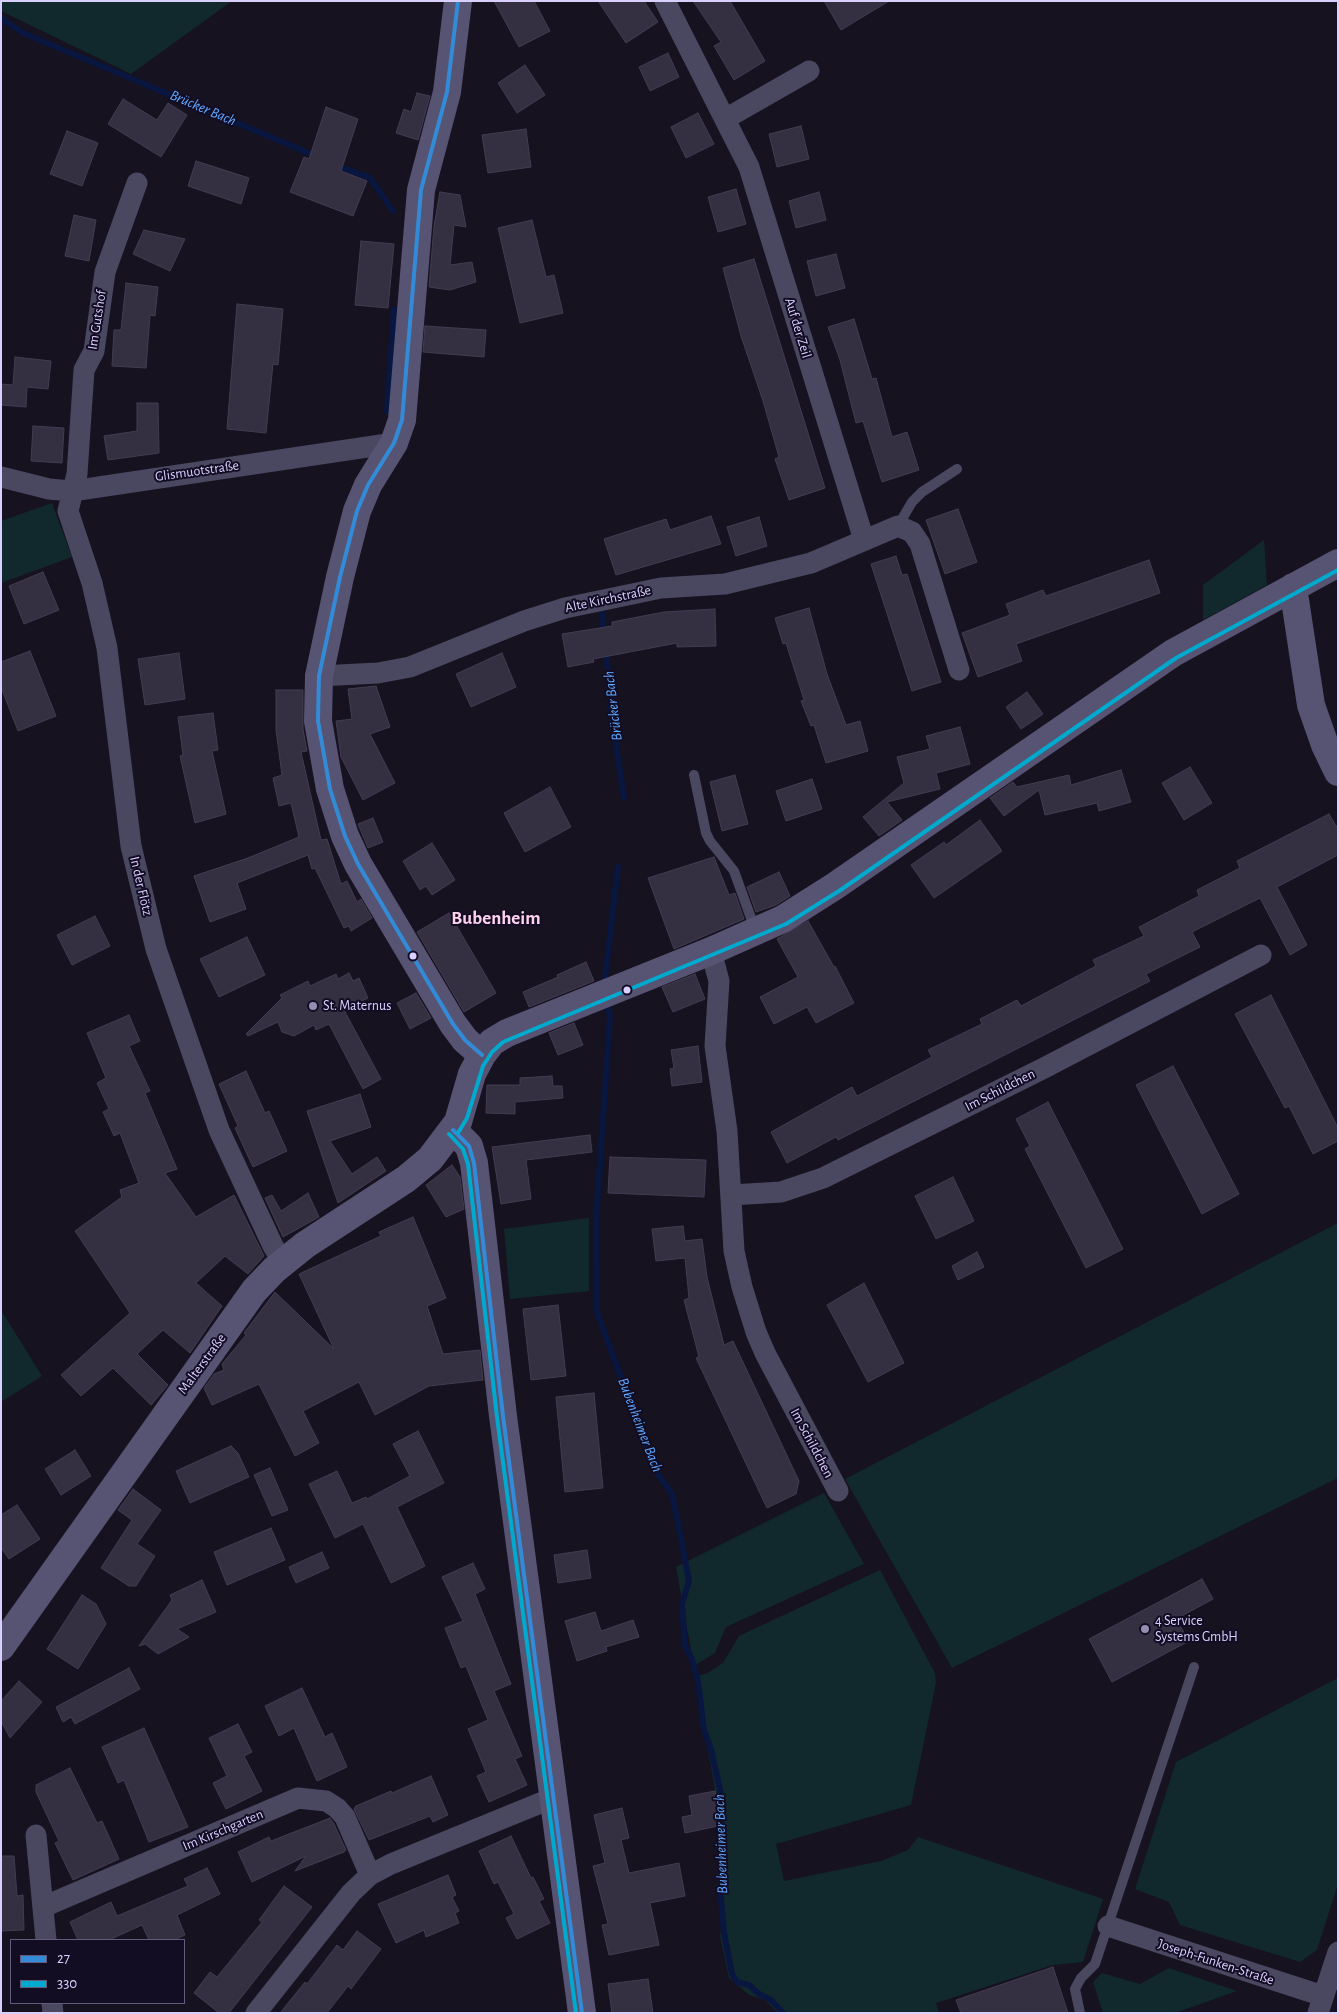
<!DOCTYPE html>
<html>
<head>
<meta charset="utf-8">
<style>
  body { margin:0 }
  #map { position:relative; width:1339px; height:2014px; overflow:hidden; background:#16121f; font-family:"Alegreya Sans",sans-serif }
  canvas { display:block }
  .frame { position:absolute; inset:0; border:2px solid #dad0ff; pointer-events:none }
  .legend { position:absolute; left:10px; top:1939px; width:175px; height:65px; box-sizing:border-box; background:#130d24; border:1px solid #635b7c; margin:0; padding:6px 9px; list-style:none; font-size:15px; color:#dad0ff }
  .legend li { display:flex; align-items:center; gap:10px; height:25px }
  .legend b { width:25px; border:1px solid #635b7c }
</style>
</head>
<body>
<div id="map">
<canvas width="1339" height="2014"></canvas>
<div class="frame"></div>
<ul class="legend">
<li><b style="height:6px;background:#338bd7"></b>27</li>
<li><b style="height:6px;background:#00a9ce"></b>330</li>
</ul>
</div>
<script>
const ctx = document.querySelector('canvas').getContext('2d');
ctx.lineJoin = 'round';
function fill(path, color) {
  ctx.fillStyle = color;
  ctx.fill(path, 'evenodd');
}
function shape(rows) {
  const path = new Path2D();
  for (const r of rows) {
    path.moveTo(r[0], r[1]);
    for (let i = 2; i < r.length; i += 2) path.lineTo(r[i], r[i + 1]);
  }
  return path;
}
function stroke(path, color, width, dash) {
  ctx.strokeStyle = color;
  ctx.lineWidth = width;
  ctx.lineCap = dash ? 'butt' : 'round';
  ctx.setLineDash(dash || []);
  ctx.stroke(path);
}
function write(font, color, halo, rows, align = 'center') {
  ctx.font = font + ' "Alegreya Sans",sans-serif';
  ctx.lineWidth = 4;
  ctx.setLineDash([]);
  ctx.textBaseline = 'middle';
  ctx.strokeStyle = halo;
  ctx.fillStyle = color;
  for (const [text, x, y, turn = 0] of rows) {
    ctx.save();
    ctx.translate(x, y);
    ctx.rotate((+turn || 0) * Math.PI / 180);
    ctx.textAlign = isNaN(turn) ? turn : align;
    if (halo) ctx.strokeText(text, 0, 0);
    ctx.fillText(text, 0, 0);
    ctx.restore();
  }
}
fill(shape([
  [1,1,232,1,131,74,1,11],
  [52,503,72,557,1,583,1,521],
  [1264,540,1267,585,1203,620,1203,585],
  [589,1218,589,1291,510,1299,504,1229],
  [1338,1223,1338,1478,952,1668,845,1479],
  [1,1310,42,1376,1,1402],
  [824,1493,864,1564,726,1627,715,1653,694,1666,676,1567],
  [880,1570,935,1673,936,1683,911,1805,776,1844,784,1881,881,1861,908,1850,918,1837,1103,1899,1083,1962,1053,1965,936,2003,939,2013,778,2013,765,2000,749,1995,729,1978,720,1936,722,1921,717,1889,719,1812,695,1676,706,1674,723,1663,739,1636],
  [1338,1678,1338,1884,1317,1950,1300,1962,1180,1925,1169,1902,1135,1889,1176,1762],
  [1169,1968,1237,1991,1175,2013,1103,2013,1093,1982,1102,1973,1140,1984]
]), '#11292c');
stroke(shape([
  [1,18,23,33,318,157],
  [336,165,370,178,393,211],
  [387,411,394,309],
  [602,613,604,634],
  [606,649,612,719,624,798],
  [604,987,618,867],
  [606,999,610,1016,596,1220,597,1312,655,1470,672,1494,680,1533,689,1581,682,1604,685,1646,692,1659,698,1681,704,1730,711,1749,722,1799,720,1887,724,1933,732,1974,737,1982,749,1985,759,1994,771,2000,783,2013]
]), '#091740', 6);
const building = shape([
  [494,1,534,1,550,31,519,47,494,1],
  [598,1,644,1,658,22,626,43,598,1],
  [693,1,730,1,765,61,734,80,714,46,721,42,693,1],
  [824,1,889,1,841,30,824,1],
  [668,53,679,77,650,91,639,67,668,53],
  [525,65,545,95,517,113,498,83,525,65],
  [417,93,430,96,418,140,396,133,404,109,411,112,417,93],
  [123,99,157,120,168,103,187,115,161,157,108,124,123,99],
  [326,107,358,119,341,171,367,181,353,216,290,192,304,157,309,159,326,107],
  [698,113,714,144,686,158,671,127,698,113],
  [801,126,809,159,777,167,769,134,801,126],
  [526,129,531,167,488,173,482,135,526,129],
  [67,131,98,143,82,186,50,174,67,131],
  [196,161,249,178,241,204,188,186,196,161],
  [736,189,746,224,718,232,708,197,736,189],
  [440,192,460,195,466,227,454,225,450,265,472,262,476,282,450,290,429,287,434,226,440,192],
  [819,192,826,220,796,228,789,201,819,192],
  [74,215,96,220,89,261,65,256,74,215],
  [532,220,546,277,554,275,563,313,520,323,498,228,532,220],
  [144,230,185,239,170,271,133,254,144,230],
  [361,241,394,244,388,308,355,305,361,241],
  [836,254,845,288,816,296,807,261,836,254],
  [754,259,825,488,789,500,775,459,779,457,763,401,741,336,723,268,754,259],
  [126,283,158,287,155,316,150,315,146,368,112,366,114,330,121,330,126,283],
  [237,304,283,309,278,365,273,364,266,433,227,429,237,304],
  [854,319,872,379,876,378,892,437,907,432,919,470,882,482,863,421,856,423,840,360,828,327,854,319],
  [425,326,486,330,484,357,423,352,425,326],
  [15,357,51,361,48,389,27,387,26,407,1,405,1,384,13,385,15,357],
  [137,403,158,403,159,453,108,460,104,436,137,431,137,403],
  [33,426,64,428,62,463,31,461,33,426],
  [958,509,977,562,945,574,926,520,958,509],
  [711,516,721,544,616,575,604,539,666,519,670,530,711,516],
  [759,517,767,546,736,556,727,527,759,517],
  [896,556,902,575,907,574,941,682,912,691,871,564,896,556],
  [1149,560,1160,593,1016,644,1022,661,978,677,962,633,1010,615,1006,604,1043,590,1046,596,1149,560],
  [43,572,59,610,24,624,9,586,43,572],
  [809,608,827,674,846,725,860,721,868,751,826,763,814,725,811,726,801,701,804,700,786,643,783,644,775,618,809,608],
  [715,609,716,646,677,647,677,643,593,659,594,662,568,667,562,634,612,626,612,622,664,612,715,609],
  [30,651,56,716,18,731,1,687,1,662,30,651],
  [179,653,185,699,145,705,138,659,179,653],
  [502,653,516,687,471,707,456,674,502,653],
  [376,686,390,727,370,734,395,783,363,800,341,757,336,721,352,719,348,689,376,686],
  [276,690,303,690,303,729,307,751,301,752,321,840,327,839,341,884,347,881,357,902,361,899,372,918,351,931,349,926,344,928,315,868,312,869,308,855,237,883,246,909,210,922,194,876,248,858,299,837,291,803,279,806,273,778,282,775,276,730,276,690],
  [1027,692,1043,714,1021,729,1006,707,1027,692],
  [213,713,218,750,212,751,226,814,195,823,180,756,183,755,178,717,213,713],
  [960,727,970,764,936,773,940,789,887,802,902,820,879,836,863,817,904,783,897,757,930,749,926,736,960,727],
  [1190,767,1212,803,1184,820,1162,783,1190,767],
  [1121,770,1131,802,1099,811,1097,803,1045,815,1039,790,1004,816,990,798,1013,782,1017,787,1069,775,1071,785,1121,770],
  [735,775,748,824,722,831,710,782,735,775],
  [812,779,822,809,786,821,776,791,812,779],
  [550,787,571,827,525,852,504,813,550,787],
  [1329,814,1338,829,1338,855,1277,887,1307,945,1290,955,1260,898,1192,932,1200,947,1146,974,1150,981,838,1140,836,1137,787,1163,771,1132,852,1087,857,1096,932,1057,928,1050,982,1024,980,1019,1017,1000,1021,1006,1096,966,1093,960,1144,936,1139,927,1199,896,1197,890,1240,868,1237,861,1329,814],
  [373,818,383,842,368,848,358,824,373,818],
  [980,820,1002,851,934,898,911,865,944,842,946,845,980,820],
  [432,843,455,880,432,895,426,886,420,890,403,861,432,843],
  [714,857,729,895,735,893,744,919,674,949,648,878,714,857],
  [779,872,790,896,776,905,756,912,747,887,779,872],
  [449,913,496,993,464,1012,417,932,449,913],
  [95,916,110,946,72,965,57,935,95,916],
  [808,921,834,967,835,966,854,1003,816,1023,807,1007,774,1024,760,997,798,977,777,939,808,921],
  [247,937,265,975,219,997,200,959,247,937],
  [586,962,594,981,529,1007,523,992,558,977,557,975,586,962],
  [349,973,353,981,359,978,368,998,344,1010,381,1079,363,1089,329,1024,316,1030,314,1025,294,1036,282,1032,278,1022,248,1036,246,1034,282,998,280,995,308,981,310,986,336,974,338,979,349,973],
  [695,974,705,999,673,1012,662,987,695,974],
  [416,993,431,1018,410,1029,397,1003,416,993],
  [1271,995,1338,1128,1338,1141,1313,1154,1289,1106,1285,1108,1235,1014,1271,995],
  [129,1015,140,1041,129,1046,150,1091,145,1093,177,1169,165,1173,196,1217,234,1195,264,1256,248,1274,225,1256,196,1283,222,1306,190,1353,163,1330,137,1354,168,1385,151,1405,113,1368,81,1396,61,1375,130,1313,75,1231,122,1197,120,1190,139,1183,120,1133,114,1136,103,1112,109,1109,97,1083,106,1078,87,1033,129,1015],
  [574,1023,583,1045,558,1055,549,1033,574,1023],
  [698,1046,702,1082,672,1086,670,1069,674,1068,671,1050,698,1046],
  [1173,1066,1239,1194,1202,1214,1136,1085,1173,1066],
  [246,1071,265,1113,269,1111,287,1151,253,1167,235,1128,238,1126,219,1084,246,1071],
  [552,1076,553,1086,562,1086,563,1098,515,1102,515,1114,486,1113,487,1085,520,1085,520,1078,552,1076],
  [360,1094,371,1127,330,1141,352,1174,377,1157,386,1171,338,1203,307,1111,360,1094],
  [1048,1102,1123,1249,1086,1268,1025,1149,1030,1146,1016,1119,1048,1102],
  [590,1135,592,1152,526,1160,531,1199,501,1204,492,1147,590,1135],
  [610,1157,706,1160,704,1197,608,1193,610,1157],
  [452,1165,460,1177,464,1209,446,1217,426,1185,452,1165],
  [953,1177,974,1221,936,1239,915,1196,953,1177],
  [308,1193,319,1217,283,1237,265,1198,272,1195,281,1211,308,1193],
  [413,1217,446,1298,427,1306,443,1354,480,1350,483,1380,429,1386,375,1415,359,1382,303,1411,319,1443,295,1456,259,1384,212,1405,204,1388,214,1374,224,1370,222,1364,246,1335,244,1333,275,1292,334,1349,299,1274,381,1236,379,1232,413,1217],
  [683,1226,685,1241,702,1239,707,1277,724,1345,733,1341,799,1481,796,1494,767,1508,696,1358,699,1357,684,1300,689,1298,685,1258,656,1261,652,1229,683,1226],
  [977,1252,984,1267,958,1280,952,1266,977,1252],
  [864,1283,904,1363,868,1382,827,1305,864,1283],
  [558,1305,566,1376,531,1380,523,1309,558,1305],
  [594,1393,603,1488,565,1492,556,1397,594,1393],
  [418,1431,444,1483,397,1507,425,1566,391,1583,363,1524,335,1538,309,1484,337,1471,352,1503,366,1497,367,1499,410,1476,393,1444,418,1431],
  [231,1446,238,1453,249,1477,190,1503,176,1471,231,1446],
  [75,1450,91,1476,61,1495,45,1469,75,1450],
  [270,1468,288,1510,272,1516,254,1475,270,1468],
  [133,1489,161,1510,137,1544,155,1556,136,1586,129,1586,101,1568,132,1520,118,1510,133,1489],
  [17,1505,40,1539,9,1559,1,1548,1,1515,17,1505],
  [271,1528,285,1560,227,1585,214,1552,271,1528],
  [587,1550,591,1578,558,1583,554,1555,587,1550],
  [322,1552,329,1568,296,1583,289,1567,322,1552],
  [473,1563,485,1589,475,1594,511,1684,494,1691,522,1756,515,1759,527,1785,489,1802,477,1776,486,1772,468,1729,488,1720,466,1666,461,1668,445,1628,463,1621,442,1577,473,1563],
  [1202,1579,1213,1599,1176,1619,1189,1641,1112,1682,1089,1639,1202,1579],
  [202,1580,216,1612,177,1629,189,1637,158,1654,145,1644,139,1646,172,1600,170,1595,202,1580],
  [82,1595,96,1604,106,1624,78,1669,47,1649,82,1595],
  [595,1612,601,1631,633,1620,639,1637,606,1647,607,1651,577,1661,565,1621,595,1612],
  [129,1668,140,1689,75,1724,71,1717,63,1722,56,1707,129,1668],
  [19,1681,42,1702,10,1738,1,1721,1,1701,19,1681],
  [302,1688,325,1737,332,1733,347,1767,317,1781,294,1728,279,1736,265,1706,302,1688],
  [238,1724,252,1752,244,1756,262,1791,226,1809,213,1783,227,1776,209,1738,238,1724],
  [144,1728,188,1827,149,1842,124,1780,118,1783,102,1747,144,1728],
  [70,1768,97,1823,102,1821,119,1859,73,1880,55,1843,59,1841,36,1792,36,1785,70,1768],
  [431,1776,448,1815,433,1822,430,1816,369,1840,354,1809,356,1806,391,1791,392,1793,431,1776],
  [715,1791,719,1812,718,1826,685,1833,682,1817,692,1815,689,1796,715,1791],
  [622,1808,629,1838,621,1840,629,1873,679,1863,685,1896,650,1903,659,1945,609,1955,602,1925,608,1924,593,1866,605,1863,594,1815,622,1808],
  [330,1818,334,1824,346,1850,344,1852,295,1871,306,1856,252,1882,238,1852,269,1837,271,1841,330,1818],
  [511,1836,531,1878,533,1877,544,1899,539,1901,550,1923,517,1939,506,1918,514,1914,498,1882,494,1884,479,1851,511,1836],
  [1,1856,14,1856,17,1896,23,1895,24,1930,1,1931,1,1856],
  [207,1868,220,1894,177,1915,185,1935,174,1940,149,1940,142,1925,109,1940,78,1940,70,1922,111,1902,117,1916,188,1886,184,1879,207,1868],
  [448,1875,456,1895,452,1897,459,1911,455,1913,459,1923,426,1937,424,1930,396,1943,378,1904,448,1875],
  [284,1886,312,1907,229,2013,219,2013,194,1993,210,1972,217,1977,262,1922,259,1920,284,1886],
  [357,1931,381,1949,351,1989,348,1986,327,2013,280,2013,305,1982,307,1984,337,1945,343,1950,357,1931],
  [1053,1967,1068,2013,961,2013,956,2000,1053,1967],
  [648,1979,653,2013,612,2013,608,1984,648,1979]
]);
fill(building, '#343041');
stroke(building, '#433c53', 1);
stroke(shape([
  [898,526,912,502,922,492,957,469],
  [694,775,706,833,710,841,734,871,755,929],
  [1080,2013,1075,1989,1081,1978,1095,1964,1194,1667]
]), '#4a4760', 10);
stroke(shape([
  [665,1,749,167,864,540],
  [725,119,809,71],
  [137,183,105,272,94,351,84,370,77,474,68,511,92,583,107,648,131,846,156,949,219,1130,273,1246,283,1262],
  [1,477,49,489,72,491,394,443],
  [319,676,378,673,410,667,524,621,565,608,661,588,725,584,811,563,898,526,912,532,920,544,959,670],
  [711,951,719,981,715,1046,727,1131,734,1251,742,1287,756,1332,765,1353,838,1491],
  [731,1195,781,1192,823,1178,1044,1068,1261,955],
  [36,1835,46,1940],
  [43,1907,298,1798,326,1801,337,1808,345,1817,370,1875],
  [1108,1926,1323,1996],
  [52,2003,53,2013],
  [256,2013,351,1893,370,1875,391,1864,555,1797],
  [1318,2013,1338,1952]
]), '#4a4760', 21);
stroke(shape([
  [458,1,447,92,421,190,402,420,394,443,368,485,357,511,340,577,319,676,318,721,330,789,345,836,358,864,453,1024,465,1040,482,1055],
  [1293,587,1311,705,1325,745,1338,772],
  [453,1130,469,1146,474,1163,503,1416,582,2013],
  [1,1647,254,1291,274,1270,305,1245,406,1179,430,1159,458,1122,472,1074,482,1055,492,1042,507,1033,711,951,783,919,835,886,1173,653,1338,563]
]), '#575373', 28);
stroke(shape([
  [458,1,447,92,421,190,402,420,394,443,368,485,357,511,340,577,319,676,318,721,330,789,345,836,358,864,453,1024,465,1040,482,1055],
  [453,1130,469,1146,474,1163,503,1416,582,2013]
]), '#338bd7', 4);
stroke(shape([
  [458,1133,467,1118,483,1066,492,1052,503,1042,786,924,839,891,1176,658,1338,570],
  [449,1134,463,1149,468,1164,497,1417,576,2013]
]), '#00a9ce', 4);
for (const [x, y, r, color] of [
  [413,956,4.5,"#dad0ff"],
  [627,990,4.5,"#dad0ff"],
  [313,1006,5,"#958eb1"],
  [1145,1629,5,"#958eb1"]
]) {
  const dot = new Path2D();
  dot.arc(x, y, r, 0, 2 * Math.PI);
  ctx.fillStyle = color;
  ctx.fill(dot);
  stroke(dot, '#130d24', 2);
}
write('14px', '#dad0ff', '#130d24', [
  ["Im Gutshof",97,320,-81],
  ["Auf der Zeil",798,328,73],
  ["Glismuotstraße",197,471,-8],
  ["Alte Kirchstraße",608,599,-12],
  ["In der Flötz",141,886,77],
  ["Im Schildchen",1000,1090,-27],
  ["Malterstraße",202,1364,-54],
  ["Im Schildchen",812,1443,62],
  ["Im Kirschgarten",223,1830,-23],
  ["Joseph-Funken-Straße",1216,1962,18]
]);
write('14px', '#dad0ff', '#130d24', [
  ["St. Maternus",323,1006],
  ["4 Service",1155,1621],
  ["Systems GmbH",1155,1637]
], 'left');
write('italic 15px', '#5ea7ff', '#130d24', [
  ["Brücker Bach",203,108,23],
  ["Brücker Bach",613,706,-97],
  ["Bubenheimer Bach",640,1425,69],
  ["Bubenheimer Bach",721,1844,-92]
]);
write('bold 19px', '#ffd2eb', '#130d24', [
  ["Bubenheim",496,918]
]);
</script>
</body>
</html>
